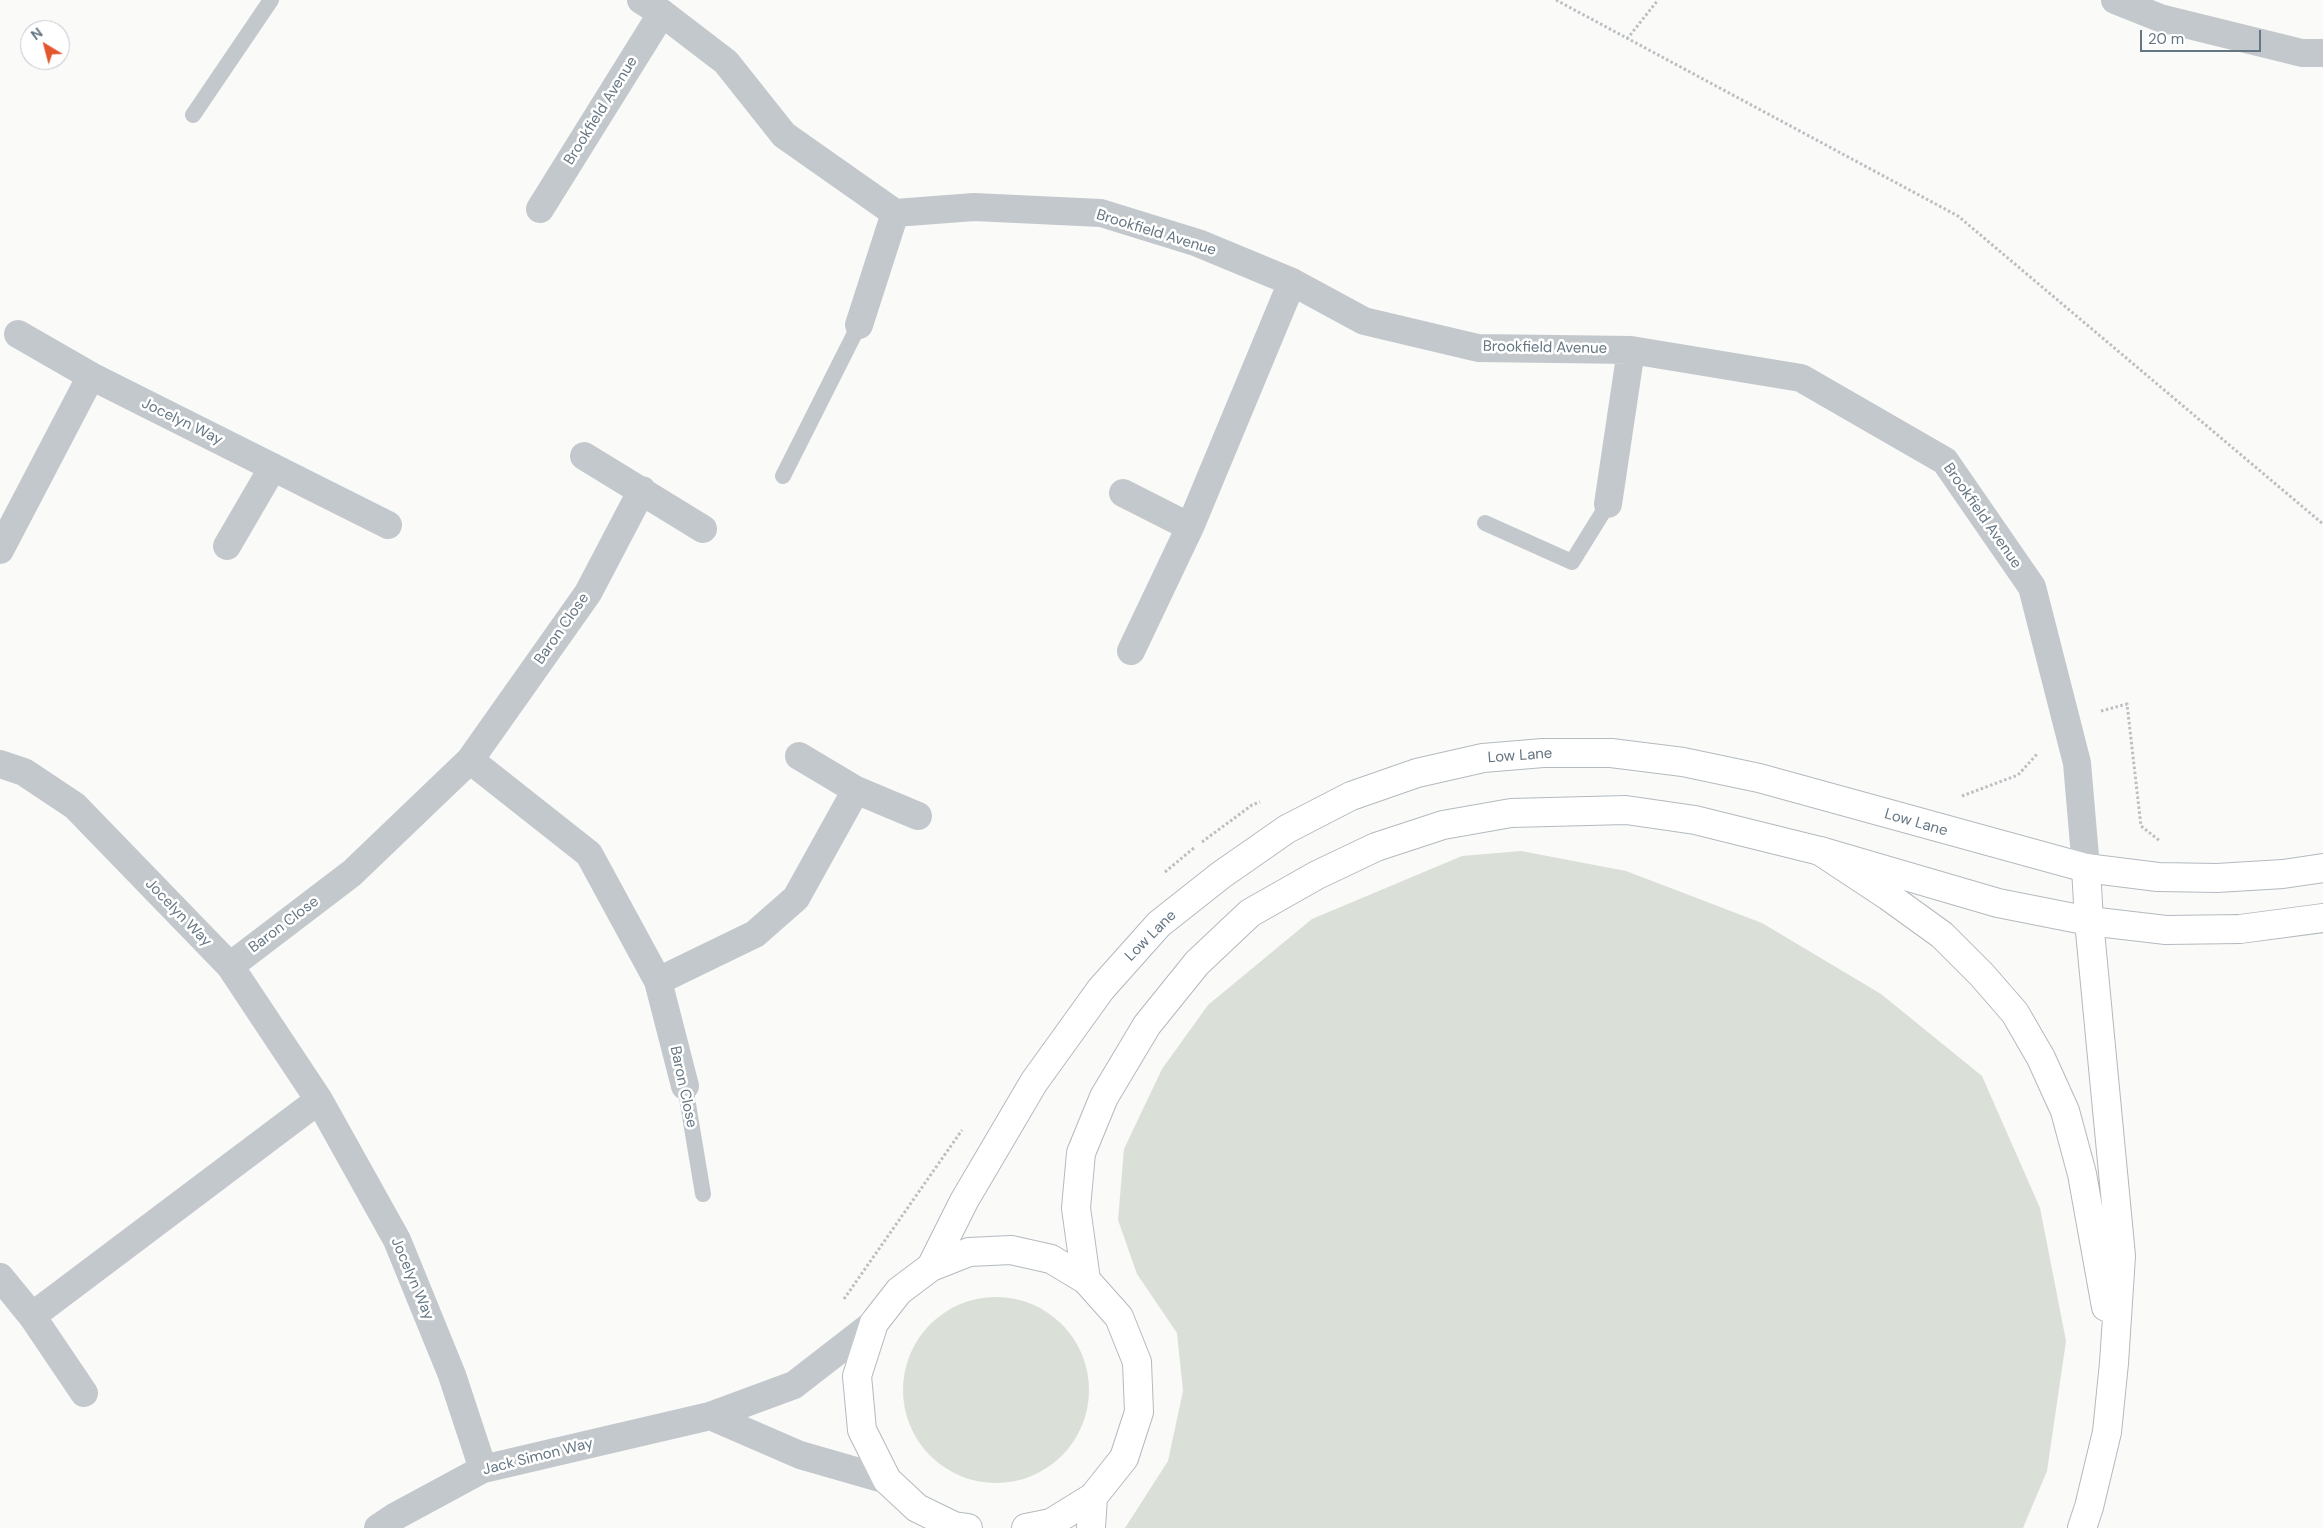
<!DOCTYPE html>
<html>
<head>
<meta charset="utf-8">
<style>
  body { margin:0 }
  #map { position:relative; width:2323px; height:1528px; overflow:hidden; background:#fafaf8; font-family:"DM Sans",sans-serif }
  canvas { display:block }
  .north { position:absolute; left:20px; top:20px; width:50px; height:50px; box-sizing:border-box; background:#fff; border:1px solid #c1c8cd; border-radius:50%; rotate:323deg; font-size:14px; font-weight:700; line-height:20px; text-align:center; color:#657683 }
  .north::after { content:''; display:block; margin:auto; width:18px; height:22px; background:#e4572e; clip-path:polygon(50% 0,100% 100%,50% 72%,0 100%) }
  .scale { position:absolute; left:2140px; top:30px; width:121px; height:22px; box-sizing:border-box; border:2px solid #657683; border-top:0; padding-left:6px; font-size:15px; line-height:18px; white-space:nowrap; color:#657683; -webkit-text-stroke:4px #fff; paint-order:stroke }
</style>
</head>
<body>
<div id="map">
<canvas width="2323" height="1528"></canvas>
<div class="north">N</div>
<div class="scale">20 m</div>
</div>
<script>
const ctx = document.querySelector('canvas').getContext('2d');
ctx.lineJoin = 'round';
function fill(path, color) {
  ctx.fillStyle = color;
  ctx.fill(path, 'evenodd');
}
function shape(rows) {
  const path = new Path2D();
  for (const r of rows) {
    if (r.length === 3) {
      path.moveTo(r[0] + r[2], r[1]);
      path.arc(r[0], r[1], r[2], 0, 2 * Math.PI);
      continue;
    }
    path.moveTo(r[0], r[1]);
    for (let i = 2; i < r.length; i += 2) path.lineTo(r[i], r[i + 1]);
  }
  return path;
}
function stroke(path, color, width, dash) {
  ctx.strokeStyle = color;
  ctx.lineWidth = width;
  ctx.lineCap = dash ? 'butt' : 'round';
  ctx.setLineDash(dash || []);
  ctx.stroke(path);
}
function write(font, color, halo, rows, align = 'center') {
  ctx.font = font + ' "DM Sans",sans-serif';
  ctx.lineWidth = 5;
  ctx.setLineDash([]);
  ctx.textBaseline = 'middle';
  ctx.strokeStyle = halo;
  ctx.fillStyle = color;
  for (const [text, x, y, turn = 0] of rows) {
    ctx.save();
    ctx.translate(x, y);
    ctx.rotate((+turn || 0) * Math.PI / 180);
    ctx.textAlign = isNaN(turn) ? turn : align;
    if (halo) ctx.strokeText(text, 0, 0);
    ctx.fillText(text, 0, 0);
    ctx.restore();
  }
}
fill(shape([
  [1521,851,1626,871,1762,923,1881,994,1982,1076,2040,1208,2066,1341,2047,1471,2023,1528,1125,1528,1168,1461,1183,1391,1177,1333,1137,1274,1118,1220,1124,1149,1162,1069,1208,1005,1312,919,1462,856],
  [996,1390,93]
]), '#dadfd7');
const secondary = shape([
  [931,1267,964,1201,1034,1082,1101,989,1159,924,1221,875,1287,829,1351,796,1417,773,1483,758,1543,753,1611,753,1683,762,1759,778,2086,868,2158,877,2217,878,2283,874,2323,868],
  [1086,1280,1076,1208,1081,1153,1104,1097,1147,1025,1197,963,1250,913,1317,875,1376,847,1443,825,1511,813,1626,810,1695,820,1820,851,1998,903,2089,921,2166,930,2240,929,2323,918],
  [968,1528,954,1526,917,1508,887,1480,862,1430,857,1376,874,1323,899,1291,931,1267,969,1252,1011,1250,1051,1259,1086,1280,1119,1317,1137,1362,1139,1412,1124,1458,1093,1497,1051,1523,1026,1528],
  [1091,1528,1093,1497]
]);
const trunk = shape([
  [1820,851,1888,896,1942,935,1982,975,2015,1013,2041,1058,2065,1111,2082,1174,2106,1307],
  [2082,1528,2089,1507,2107,1432,2114,1363,2121,1256,2089,921,2086,868]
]);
stroke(secondary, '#b3babf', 30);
stroke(trunk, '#b4b9bd', 30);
stroke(shape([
  [1556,0,1958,216,2323,524],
  [1627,39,1658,0],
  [2101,711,2127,704,2141,826,2160,841],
  [1962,796,2018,775,2038,753],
  [1202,842,1252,805,1260,802],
  [1165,872,1195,847],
  [844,1299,962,1130]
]), '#bbbfc2', 3, [2.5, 2.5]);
stroke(shape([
  [193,115,271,0],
  [783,476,859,325],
  [1485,523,1572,562,1608,504],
  [685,1086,703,1194]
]), '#c3c8cc', 16);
stroke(shape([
  [641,0,662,13,726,62,784,135,895,213,974,207,1101,213,1198,243,1292,282,1364,321,1478,348,1631,350,1801,378,1945,461,2032,587,2077,763,2086,868],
  [2115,0,2160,18,2302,53,2323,53],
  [540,209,662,13],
  [859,325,895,213],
  [18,334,91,376,388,525],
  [584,456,703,529],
  [1123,493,1190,527],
  [1608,504,1631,350],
  [227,546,273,467],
  [0,550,91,376],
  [1131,651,1190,527,1292,282],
  [799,756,856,790,918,816],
  [470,760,589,854,658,981,685,1086],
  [0,764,24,772,75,806,230,966,319,1100,397,1240,452,1375,483,1469],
  [230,966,352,873,470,760,588,593,642,490],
  [658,981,755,934,796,898,856,790],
  [0,1277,32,1316,84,1393],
  [32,1316,319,1100],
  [710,1416,800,1455,887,1480],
  [378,1528,396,1516,483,1469,710,1416,794,1385,874,1323]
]), '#c3c8cc', 28);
stroke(secondary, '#fff', 28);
stroke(trunk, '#fff', 28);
write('15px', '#657683', '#fff', [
  ["Brookfield Avenue",601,111,-58],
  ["Brookfield Avenue",1156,233,17],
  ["Brookfield Avenue",1545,348,1],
  ["Jocelyn Way",182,422,26],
  ["Brookfield Avenue",1982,516,55],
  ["Baron Close",562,629,-55],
  ["Low Lane",1520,756,-4],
  ["Low Lane",1916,823,16],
  ["Jocelyn Way",178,913,46],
  ["Baron Close",284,925,-37],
  ["Low Lane",1151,936,-45],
  ["Baron Close",683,1087,78],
  ["Jocelyn Way",412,1279,67],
  ["Jack Simon Way",538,1457,-14]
]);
</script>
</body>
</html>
